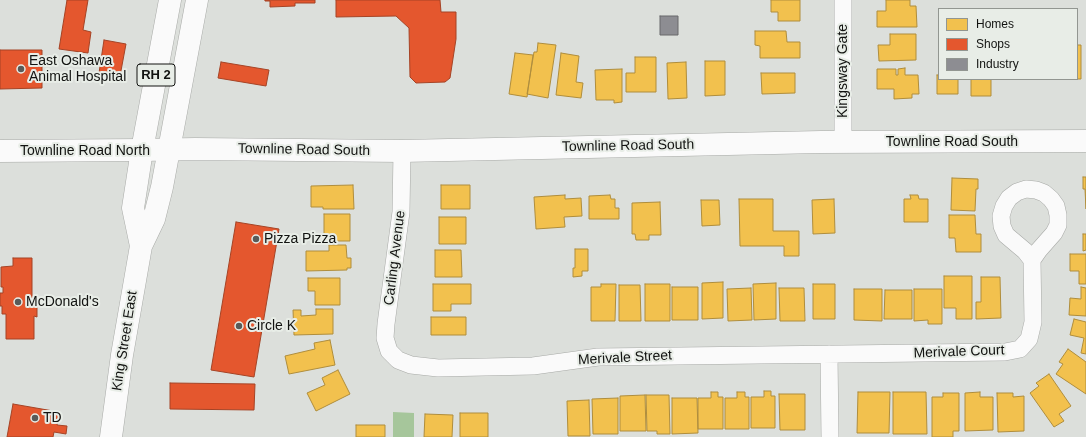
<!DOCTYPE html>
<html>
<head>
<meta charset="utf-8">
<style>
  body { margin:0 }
  #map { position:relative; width:1086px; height:437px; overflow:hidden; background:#dcdfdb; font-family:Arial,sans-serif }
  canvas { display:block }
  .legend { position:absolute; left:938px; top:8px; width:140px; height:72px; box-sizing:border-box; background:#e8ede7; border:1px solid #929691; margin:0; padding:5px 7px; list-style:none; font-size:12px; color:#121311 }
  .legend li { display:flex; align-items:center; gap:8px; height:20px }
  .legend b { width:20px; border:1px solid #929691 }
</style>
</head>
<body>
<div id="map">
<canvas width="1086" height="437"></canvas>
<ul class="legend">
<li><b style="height:11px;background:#f2c14e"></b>Homes</li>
<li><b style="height:11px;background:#e4572e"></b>Shops</li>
<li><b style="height:11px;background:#8d8d92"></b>Industry</li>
</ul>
</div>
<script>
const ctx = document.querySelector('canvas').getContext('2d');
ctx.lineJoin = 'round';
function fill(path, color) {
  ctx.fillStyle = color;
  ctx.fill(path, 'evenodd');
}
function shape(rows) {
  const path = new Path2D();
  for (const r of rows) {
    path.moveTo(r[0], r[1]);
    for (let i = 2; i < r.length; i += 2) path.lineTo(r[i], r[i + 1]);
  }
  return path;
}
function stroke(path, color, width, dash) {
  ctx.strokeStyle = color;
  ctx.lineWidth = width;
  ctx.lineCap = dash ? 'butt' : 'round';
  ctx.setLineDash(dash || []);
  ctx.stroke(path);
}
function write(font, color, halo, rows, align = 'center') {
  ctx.font = font + ' Arial,sans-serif';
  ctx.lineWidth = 4;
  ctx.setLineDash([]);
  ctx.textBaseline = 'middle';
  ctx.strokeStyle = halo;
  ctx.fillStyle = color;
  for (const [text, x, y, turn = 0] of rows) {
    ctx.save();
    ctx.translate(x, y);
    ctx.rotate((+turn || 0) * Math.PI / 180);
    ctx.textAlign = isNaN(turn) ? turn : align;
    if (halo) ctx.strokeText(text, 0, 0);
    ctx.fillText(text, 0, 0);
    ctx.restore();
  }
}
fill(shape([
  [393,412,414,413,414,437,393,437]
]), '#a6c69b');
const homes = shape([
  [771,0,800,0,800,21,778,21,778,12,771,12,771,0],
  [886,0,910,0,910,6,916,6,917,27,877,27,877,11,886,11,886,0],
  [755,31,786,31,787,42,800,42,800,58,760,58,760,46,755,45,755,31],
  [890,34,916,34,916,60,879,61,878,45,890,45,890,34],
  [538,43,556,45,548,98,527,94,534,52,537,52,538,43],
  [1077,45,1081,45,1081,79,1077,79,1077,45],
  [515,53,533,55,527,97,509,94,515,53],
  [561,53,579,56,576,82,583,83,581,98,556,95,561,53],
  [635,57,656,57,656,92,626,92,626,73,635,73,635,57],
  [705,61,725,61,725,95,705,96,705,61],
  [686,62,687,98,668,99,667,63,686,62],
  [905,68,905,75,918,75,919,94,912,94,912,98,894,99,894,89,877,89,877,69,896,69,896,75,898,75,898,69,905,68],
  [622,69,622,102,614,103,614,100,596,100,595,70,622,69],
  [761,73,795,73,795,93,762,94,761,73],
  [937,75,939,75,939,79,958,79,958,94,937,94,937,75],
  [971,79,991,79,991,96,971,96,971,79],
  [1083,177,1086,177,1086,209,1085,189,1083,189,1083,177],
  [952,178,978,179,978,189,976,189,975,211,951,210,952,178],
  [353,185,354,209,323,209,323,207,311,207,311,186,353,185],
  [441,185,470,185,470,209,441,209,441,185],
  [565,195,565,199,581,198,582,216,564,217,565,227,536,229,534,197,565,195],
  [610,195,611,199,615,199,615,208,619,208,619,219,589,219,589,196,610,195],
  [910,195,918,195,919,199,928,199,928,222,904,222,904,199,911,199,910,195],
  [739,199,773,199,773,231,799,231,799,256,784,256,784,246,740,246,739,199],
  [834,199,835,233,813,234,812,200,834,199],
  [701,200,719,200,720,225,702,226,701,200],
  [660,202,661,235,649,235,649,240,636,240,635,234,632,234,632,203,660,202],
  [324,214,350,214,350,241,324,241,324,214],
  [949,215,975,215,976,234,981,234,981,252,956,252,955,238,949,238,949,215],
  [439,217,466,217,466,244,439,244,439,217],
  [1083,234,1086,234,1086,250,1083,251,1083,234],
  [329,245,346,245,347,258,351,258,351,268,347,268,347,270,306,271,306,251,329,251,329,245],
  [575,249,588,249,588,271,582,271,582,276,573,277,573,268,575,268,575,249],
  [435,250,461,250,462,277,435,277,435,250],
  [1070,254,1086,254,1086,284,1079,284,1079,271,1070,271,1070,254],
  [944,276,972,276,972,319,956,319,956,308,944,308,944,276],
  [981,277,1000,277,1001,318,976,319,976,302,981,302,981,277],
  [308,278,340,278,340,305,315,305,315,291,308,291,308,278],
  [723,282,723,318,702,319,702,283,723,282],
  [776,283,776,319,754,320,753,284,776,283],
  [433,284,471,284,471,304,451,304,451,311,433,311,433,284],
  [601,284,616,284,615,321,591,321,591,287,601,287,601,284],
  [645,284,670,284,670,321,645,321,645,284],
  [813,284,835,284,835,319,813,319,813,284],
  [619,285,640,285,641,321,619,321,619,285],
  [672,287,698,287,698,320,672,320,672,287],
  [1081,287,1086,288,1086,316,1069,315,1070,298,1081,299,1081,287],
  [751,288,752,320,728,321,727,289,751,288],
  [779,288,804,288,805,321,780,321,779,288],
  [854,289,882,289,882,321,854,320,854,289],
  [914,289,942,289,942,324,928,324,928,320,914,321,914,289],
  [885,290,912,290,912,319,884,319,885,290],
  [316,309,333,309,333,334,294,335,293,310,301,310,301,316,316,315,316,309],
  [431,317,466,317,466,335,431,335,431,317],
  [1074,319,1086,322,1086,354,1081,353,1084,338,1070,335,1074,319],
  [330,340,335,365,289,374,285,356,315,349,314,343,330,340],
  [1068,349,1086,362,1086,394,1056,374,1063,364,1059,362,1068,349],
  [338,370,350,394,316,411,307,393,325,385,322,378,338,370],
  [1049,374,1071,406,1059,414,1064,421,1054,427,1030,393,1039,386,1036,383,1049,374],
  [764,391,771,391,771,396,775,396,775,428,751,428,751,397,764,397,764,391],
  [711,392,718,392,718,397,723,397,723,429,698,429,698,398,711,398,711,392],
  [737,392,745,392,745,397,749,397,749,429,725,429,725,398,737,398,737,392],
  [858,392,890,392,889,433,857,433,858,392],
  [893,392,926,392,927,434,893,434,893,392],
  [980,392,980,397,993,397,993,430,965,431,965,393,980,392],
  [943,393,959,393,959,431,953,431,953,437,932,437,932,397,943,397,943,393],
  [997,393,1013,393,1013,397,1024,396,1024,431,998,432,997,393],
  [779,394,805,394,805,430,780,430,779,394],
  [645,395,646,431,620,431,620,396,645,395],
  [646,395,669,395,670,434,657,434,657,431,647,431,646,395],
  [618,398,618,434,593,434,592,399,618,398],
  [672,398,697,398,698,433,672,434,672,398],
  [589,400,590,436,568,436,567,401,589,400],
  [460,413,488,413,488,437,460,437,460,413],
  [425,414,453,415,452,437,424,437,425,414],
  [356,425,385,425,385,437,356,437,356,425]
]);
fill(homes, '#f2c14e');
stroke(homes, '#af8d3c', 1);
const shops = shape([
  [67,0,88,0,83,30,91,32,88,53,59,49,67,0],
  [265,0,315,0,315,3,295,3,295,6,270,7,270,1,265,1,265,0],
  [336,0,440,0,441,12,456,12,456,39,450,78,445,82,416,83,410,77,409,28,396,16,336,17,336,0],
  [104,40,126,44,120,76,99,73,104,40],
  [0,50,42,50,42,88,0,89,0,50],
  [221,62,269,70,266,86,218,78,221,62],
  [236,222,279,229,254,377,211,370,236,222],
  [13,258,32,258,32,298,37,298,37,317,34,316,34,339,6,339,6,314,2,314,2,306,0,306,0,293,3,293,3,287,1,287,1,267,13,266,13,258],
  [170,383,255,384,254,410,170,409,170,383],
  [13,404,59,412,57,425,67,426,66,434,54,432,53,437,7,437,13,404]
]);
fill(shops, '#e4572e');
stroke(shops, '#a54325', 1);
const industry = shape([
  [660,16,678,16,678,35,660,35,660,16]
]);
fill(industry, '#8d8d92');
stroke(industry, '#68686b', 1);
const minor = shape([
  [843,0,843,142],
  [402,151,401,212,386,324,385,338,389,351,398,360,411,365,438,368,533,366,598,357,1005,352,1020,349,1029,339,1033,322,1032,260],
  [1026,189,1036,190,1044,193,1051,199,1056,206,1058,215,1058,225,1054,233,1039,250,1032,260,1025,251,1006,235,1002,226,1001,216,1004,206,1009,198,1017,192,1026,189],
  [829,354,830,437]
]);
const secondary = shape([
  [0,151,142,150,195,149,402,151,821,142,1086,141]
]);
const primary = shape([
  [141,246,133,208,142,150,170,0],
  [111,437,122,355,141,246,154,219,162,187,197,0]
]);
stroke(minor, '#a7a9a6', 18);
stroke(secondary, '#a7a9a6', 23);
stroke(primary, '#a7a9a6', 23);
stroke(minor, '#fafafa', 17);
stroke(secondary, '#fafafa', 22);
stroke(primary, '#fafafa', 22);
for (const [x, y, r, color] of [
  [21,69,4,"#595a58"],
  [256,239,4,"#595a58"],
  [18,302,4,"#595a58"],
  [239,326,4,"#595a58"],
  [35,418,4,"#595a58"]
]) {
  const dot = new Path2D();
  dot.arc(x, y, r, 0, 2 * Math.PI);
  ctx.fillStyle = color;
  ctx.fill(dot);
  stroke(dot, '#e8ede7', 1.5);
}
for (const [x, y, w] of [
  [156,75,38]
]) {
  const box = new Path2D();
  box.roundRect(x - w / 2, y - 11, w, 22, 3);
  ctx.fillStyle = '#e8ede7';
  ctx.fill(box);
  stroke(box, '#121311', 1);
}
write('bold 13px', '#121311', null, [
  ["RH 2",156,75]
]);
write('14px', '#121311', '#e8ede7', [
  ["East Oshawa",29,61],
  ["Animal Hospital",29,77],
  ["Pizza Pizza",264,239],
  ["McDonald's",26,302],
  ["Circle K",247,326],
  ["TD",43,418]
], 'left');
write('14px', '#121311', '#e8ede7', [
  ["Kingsway Gate",843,71,-90],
  ["Townline Road South",952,142],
  ["Townline Road South",628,146,-1],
  ["Townline Road South",304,150,1],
  ["Townline Road North",85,151],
  ["Carling Avenue",395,258,-83],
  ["King Street East",125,341,-81],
  ["Merivale Court",959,352,-2],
  ["Merivale Street",625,358,-3]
]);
</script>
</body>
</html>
